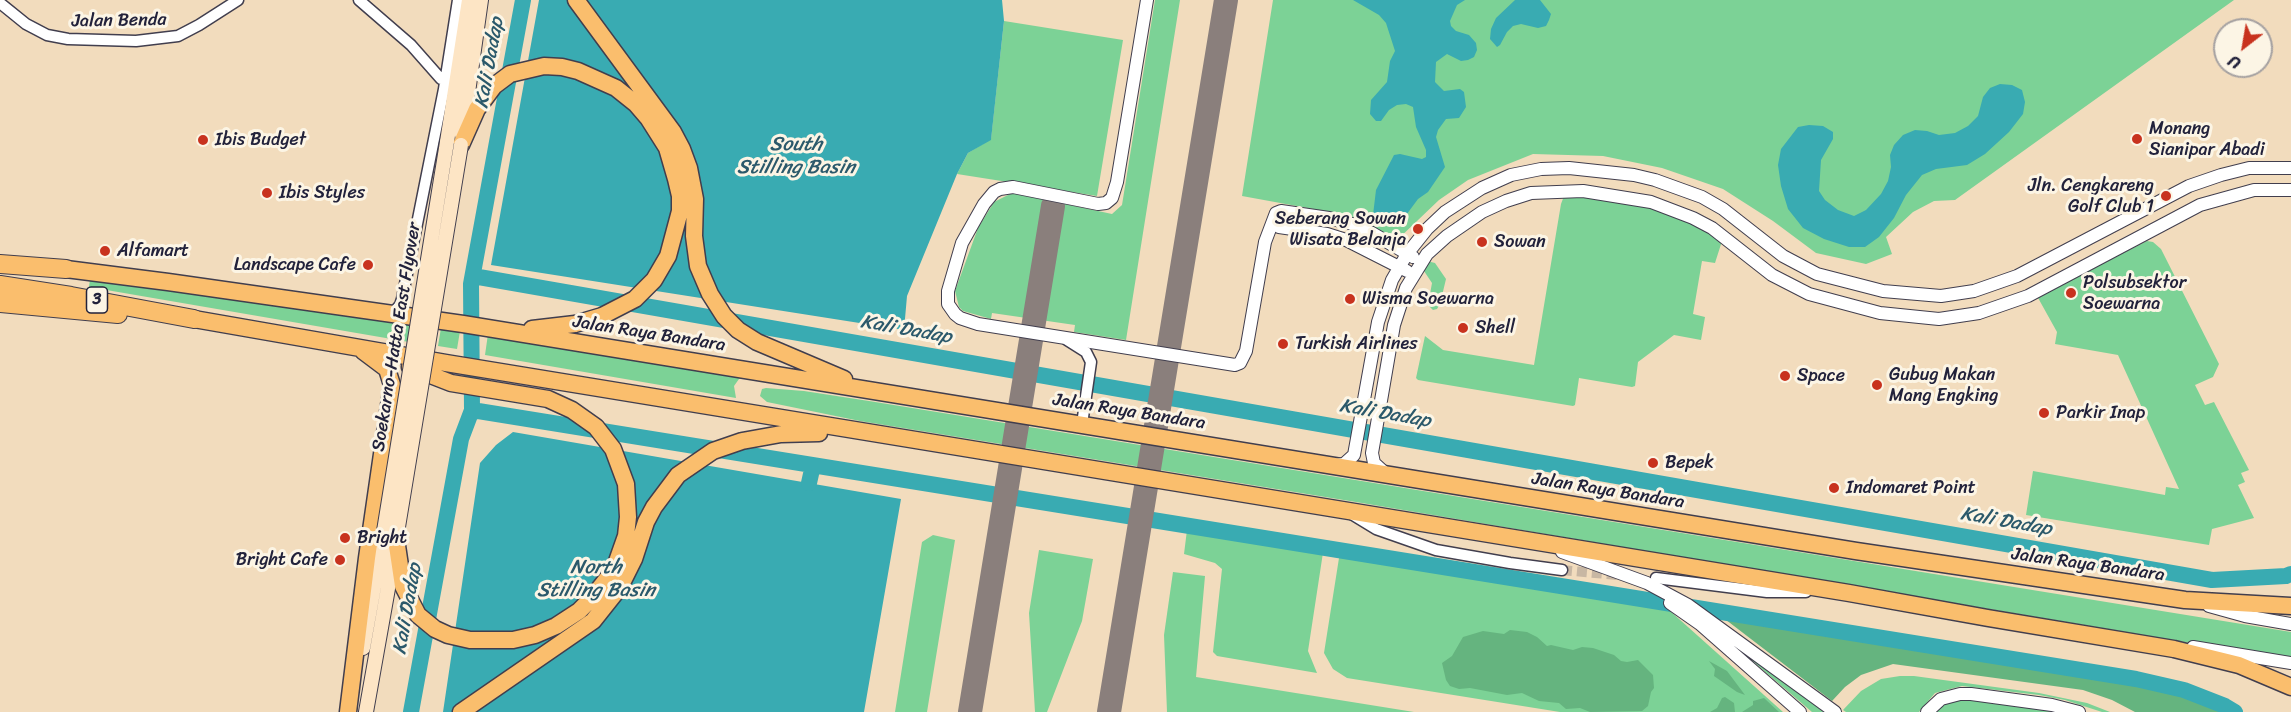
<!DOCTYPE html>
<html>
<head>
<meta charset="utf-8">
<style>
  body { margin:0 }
  #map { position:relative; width:2291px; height:712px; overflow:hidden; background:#f2dcbd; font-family:Sriracha,sans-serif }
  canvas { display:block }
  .north { position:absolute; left:2213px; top:18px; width:60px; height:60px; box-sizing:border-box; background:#fcf5e5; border:2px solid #a5a1a1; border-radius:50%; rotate:211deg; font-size:16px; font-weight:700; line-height:24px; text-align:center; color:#22223b }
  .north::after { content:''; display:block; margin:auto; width:21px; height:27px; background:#c8321e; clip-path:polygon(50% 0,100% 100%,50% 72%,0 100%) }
</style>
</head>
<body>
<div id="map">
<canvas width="2291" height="712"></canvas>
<div class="north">U</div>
</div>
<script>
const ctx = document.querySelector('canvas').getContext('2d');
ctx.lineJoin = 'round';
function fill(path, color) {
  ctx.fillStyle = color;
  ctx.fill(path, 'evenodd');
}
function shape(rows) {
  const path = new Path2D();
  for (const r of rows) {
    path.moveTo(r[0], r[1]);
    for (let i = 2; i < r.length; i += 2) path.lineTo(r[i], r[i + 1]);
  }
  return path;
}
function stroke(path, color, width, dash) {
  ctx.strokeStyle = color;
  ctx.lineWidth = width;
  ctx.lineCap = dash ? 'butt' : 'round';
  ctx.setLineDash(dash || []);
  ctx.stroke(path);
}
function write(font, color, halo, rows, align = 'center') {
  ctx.font = font + ' Sriracha,sans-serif';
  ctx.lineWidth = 6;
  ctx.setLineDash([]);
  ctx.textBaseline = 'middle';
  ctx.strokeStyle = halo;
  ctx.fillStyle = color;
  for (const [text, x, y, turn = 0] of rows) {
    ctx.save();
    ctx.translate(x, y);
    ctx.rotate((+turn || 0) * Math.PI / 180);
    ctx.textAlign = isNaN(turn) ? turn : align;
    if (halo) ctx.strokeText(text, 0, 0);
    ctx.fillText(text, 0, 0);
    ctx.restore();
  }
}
fill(shape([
  [1155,0,1180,0,1126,340,1074,332,1075,325,992,313,991,319,963,311,959,307,955,291,978,228,994,202,1010,194,1019,194,1112,214,1122,205],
  [1273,0,2234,0,1955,200,1934,201,1913,212,1886,237,1892,254,1866,264,1816,253,1773,221,1723,189,1662,168,1603,156,1533,154,1468,180,1439,200,1395,242,1346,215,1242,196],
  [1004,21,1123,40,1097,196,957,174,968,153,991,139],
  [1564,196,1589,197,1644,205,1691,221,1722,241,1715,263,1702,261,1693,314,1705,317,1701,340,1674,335,1638,362,1635,386,1632,387,1579,378,1575,405,1573,406,1418,380,1416,378,1425,336,1443,350,1534,365,1561,204],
  [2147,241,2153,242,2161,249,2219,364,2213,377,2195,385,2205,405,2214,402,2249,470,2241,473,2245,482,2238,485,2254,518,2212,529,2209,545,2026,515,2033,471,2165,495,2166,487,2179,489,2118,355,2055,344,2057,332,2037,296],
  [1427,261,1435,263,1446,279,1440,304,1437,309,1433,310,1428,305,1432,283,1422,268],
  [90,279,412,323,409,342,89,287],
  [441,328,460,331,457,349,438,346],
  [488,334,746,377,739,379,734,386,736,398,485,355],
  [766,388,804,391,869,401,2291,632,2291,660,1356,502,860,421,767,402,760,396,762,389],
  [1188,522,1324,546,1308,651,1317,673,1217,656,1213,652,1222,569,1215,563,1184,554],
  [933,535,955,540,927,712,895,712,922,542],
  [1039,550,1093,559,1082,621,1047,712,1035,712,1029,613],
  [1343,557,1669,610,1783,712,1560,712,1347,678,1333,669,1324,653,1339,558],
  [1173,572,1205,576,1196,677,1414,712,1167,712,1164,635],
  [1729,639,1824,712,1812,712,1728,640],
  [1900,676,1914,676,2039,693,2087,703,2110,712,2102,712,2065,700,2039,695,1962,686,1935,693,1919,712,1846,712,1843,710,1861,691,1881,679],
  [1971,698,2063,710,2049,712,1934,712,1945,703]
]), '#7cd296');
fill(shape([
  [1717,613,2136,681,2182,692,2230,712,2135,712,2112,700,2083,690,1893,664,1861,675,1845,687,1832,701],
  [1510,630,1527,632,1537,637,1547,646,1551,645,1573,650,1582,647,1593,648,1614,655,1621,661,1627,662,1638,660,1653,675,1654,688,1651,692,1648,706,1642,711,1590,712,1580,708,1566,709,1559,703,1539,701,1522,693,1507,695,1470,688,1459,689,1450,686,1446,680,1442,663,1452,656,1463,637,1483,631,1504,634],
  [1709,661,1727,671,1745,695,1737,692,1714,676,1715,669],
  [1725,697,1734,703,1735,712,1710,712,1717,708,1722,698],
  [1764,698,1779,712,1742,712,1753,705,1753,701]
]), '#65b47f');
fill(shape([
  [539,0,1002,0,1004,21,991,140,968,153,957,174,907,296,904,330,491,265],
  [1353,0,1465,0,1457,5,1450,21,1451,26,1456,31,1469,35,1476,43,1477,50,1474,57,1468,60,1461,61,1447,54,1436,62,1435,82,1444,91,1460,89,1464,92,1466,107,1459,118,1446,119,1438,130,1436,137,1445,167,1428,192,1418,199,1398,226,1387,226,1376,220,1373,215,1376,190,1394,155,1400,154,1422,159,1426,157,1426,150,1416,127,1413,107,1406,104,1397,105,1389,110,1381,121,1376,121,1370,114,1371,100,1387,82,1390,61,1395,51,1386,23,1379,15],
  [1515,0,1540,0,1551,14,1549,20,1546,26,1538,28,1521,24,1513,26,1507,32,1500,45,1497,47,1490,39,1491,29,1496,18],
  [2000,84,2012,85,2022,90,2025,102,2023,114,2009,132,1985,154,1967,165,1936,169,1922,175,1906,195,1894,218,1879,237,1865,247,1849,247,1824,239,1803,228,1788,209,1781,186,1778,165,1781,149,1798,127,1809,125,1823,126,1833,132,1833,139,1821,160,1819,191,1825,200,1838,210,1854,216,1866,210,1881,194,1888,181,1891,167,1890,155,1894,145,1903,135,1915,130,1927,131,1939,135,1955,133,1968,126,1978,116,1983,97,1990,88],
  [513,432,901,499,864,712,443,712,480,463,496,445]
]), '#39abb2');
stroke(shape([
  [473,276,2212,580,2286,576,2291,574],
  [472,410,2136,679,2184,690,2225,706,2235,712],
  [809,483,813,465],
  [411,712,461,439,472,410,471,284,523,0]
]), '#39abb2', 16);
stroke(shape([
  [970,712,1053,206],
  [1109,712,1226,0]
]), '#8a7f7c', 24);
stroke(shape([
  [1562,570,1617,575]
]), '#c8b7a3', 10, [10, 5]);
const minor = shape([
  [359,0,411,45,441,79],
  [0,3,26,24,47,35,68,39,136,41,178,36,199,25,238,0],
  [393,313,400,305,402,299,444,89,458,0],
  [1067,340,1086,352,1091,362,1082,424],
  [1353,515,1376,529,1436,550,1510,563,1562,570],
  [1656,578,1767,592,1806,592]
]);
const tertiary = shape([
  [1147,0,1117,182,1112,198,1106,203,1098,204,1013,187,1000,189,994,192,984,204,962,243,948,291,948,304,955,314,960,318,978,324,1235,365,1240,363,1246,351,1265,242,1276,213,1281,211,1329,218,1352,224,1372,233,1413,257],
  [1273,222,1279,227,1327,234,1346,240,1407,271],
  [1335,465,1344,464,1354,455,1378,322,1392,280,1407,254,1427,229,1445,212,1482,188,1511,175,1541,169,1569,168,1634,175,1655,180,1702,197,1723,209,1783,256,1817,274,1883,291,1941,296,1974,291,2017,276,2189,186,2221,175,2249,168,2291,168],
  [1386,474,1374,463,1372,453,1394,325,1406,288,1427,254,1447,236,1482,212,1506,201,1531,193,1583,191,1651,202,1693,218,1712,228,1772,275,1809,294,1880,313,1939,319,1979,313,2028,296,2200,205,2254,190,2291,190],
  [1562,552,1647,583,1688,605,1835,712],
  [1670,603,1700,624,1800,712],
  [2209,606,2245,616,2291,624],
  [2193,647,2291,663],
  [1927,712,1941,699,1960,694,1971,694,2052,705,2079,712]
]);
const secondary = shape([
  [462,135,481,0],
  [447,142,469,0],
  [363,648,383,537],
  [366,712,395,549]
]);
const primary = shape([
  [576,0,673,132,682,149,689,168,695,199,694,236,698,266,710,294,724,316,738,330,757,342,844,379],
  [461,145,477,109,494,86,510,74,544,66,562,67,578,71,616,88,636,104,648,118,667,148,676,179,680,196,680,211,668,256,654,280,635,299,602,316,575,324,532,329],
  [66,269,168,282,463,324,1856,551,2185,600,2291,606],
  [194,319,446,363,1849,593,1988,618,2174,649,2239,665,2291,687],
  [396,539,403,586,418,615,435,629,448,635,470,640,513,640,535,635,556,626,579,611,591,599,614,570,626,536,628,517,626,484,613,449,596,427,572,410,548,399,451,383,410,367],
  [348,712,367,558,392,385,387,369,363,351],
  [461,712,593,621,620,587,634,559,646,522,654,507,678,475,713,451,742,441,781,434,819,433]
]);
const motorway = shape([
  [0,264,66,269],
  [0,285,71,296,194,319],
  [0,303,118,314]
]);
stroke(minor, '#413e4e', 13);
stroke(tertiary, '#413e4e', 14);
stroke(secondary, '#413e4e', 16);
stroke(primary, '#413e4e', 19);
stroke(motorway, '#413e4e', 20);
stroke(minor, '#fff', 10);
stroke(tertiary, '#fff', 12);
stroke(secondary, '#fde5c5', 14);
stroke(primary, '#fabe6d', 16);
stroke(motorway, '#fabe6d', 18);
const secondaryBridge = shape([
  [383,537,447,142],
  [396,539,461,145]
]);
stroke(secondaryBridge, '#413e4e', 16, []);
stroke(secondaryBridge, '#fde5c5', 14);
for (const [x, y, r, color] of [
  [2137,139,6,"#c8321e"],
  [203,140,6,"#c8321e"],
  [267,193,6,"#c8321e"],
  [2166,196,6,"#c8321e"],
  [1418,229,6,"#c8321e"],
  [1482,242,6,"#c8321e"],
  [105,251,6,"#c8321e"],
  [368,265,6,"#c8321e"],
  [2071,293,6,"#c8321e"],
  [1350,299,6,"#c8321e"],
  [1463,328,6,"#c8321e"],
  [1283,344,6,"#c8321e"],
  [1785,376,6,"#c8321e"],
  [1877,385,6,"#c8321e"],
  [2044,413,6,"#c8321e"],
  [1653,463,6,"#c8321e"],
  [1834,488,6,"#c8321e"],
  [345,538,6,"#c8321e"],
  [340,560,6,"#c8321e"]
]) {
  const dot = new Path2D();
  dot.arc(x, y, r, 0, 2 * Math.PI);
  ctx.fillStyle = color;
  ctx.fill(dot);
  stroke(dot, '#fcf5e5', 2);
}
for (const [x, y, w] of [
  [97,300,21]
]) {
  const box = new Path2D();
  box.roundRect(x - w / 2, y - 13, w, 26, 4.5);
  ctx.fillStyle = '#fcf5e5';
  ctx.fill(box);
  stroke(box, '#22223b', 1.5);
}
write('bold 16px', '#22223b', null, [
  ["3",97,300]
]);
write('18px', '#22223b', '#fcf5e5', [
  ["Jalan Benda",119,21,-1],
  ["Jalan Raya Bandara",649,334,9],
  ["Soekarno-Hatta East Flyover",397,337,-81],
  ["Jalan Raya Bandara",1129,412,9],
  ["Jalan Raya Bandara",1608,491,9],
  ["Jalan Raya Bandara",2088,565,8]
]);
write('18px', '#22223b', '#fcf5e5', [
  ["Monang",2149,129],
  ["Sianipar Abadi",2149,150],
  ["Ibis Budget",215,140],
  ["Jln. Cengkareng",2154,186,"right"],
  ["Golf Club 1",2154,207,"right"],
  ["Ibis Styles",279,193],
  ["Seberang Sowan",1406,219,"right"],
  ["Wisata Belanja",1406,240,"right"],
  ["Sowan",1494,242],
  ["Alfamart",117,251],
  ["Landscape Cafe",356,265,"right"],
  ["Polsubsektor",2083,283],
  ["Soewarna",2083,304],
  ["Wisma Soewarna",1362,299],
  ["Shell",1475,328],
  ["Turkish Airlines",1295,344],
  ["Gubug Makan",1889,375],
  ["Mang Engking",1889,396],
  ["Space",1797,376],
  ["Parkir Inap",2056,413],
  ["Bepek",1665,463],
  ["Indomaret Point",1846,488],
  ["Bright",357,538],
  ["Bright Cafe",328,560,"right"]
], 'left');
write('italic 20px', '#2b596b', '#fcf5e5', [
  ["Kali Dadap",490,63,-80],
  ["South",796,145],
  ["Stilling Basin",796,168],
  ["Kali Dadap",906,330,10],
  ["Kali Dadap",1385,414,10],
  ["Kali Dadap",2006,522,10],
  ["North",596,568],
  ["Stilling Basin",596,591],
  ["Kali Dadap",408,609,-80]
]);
</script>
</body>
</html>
